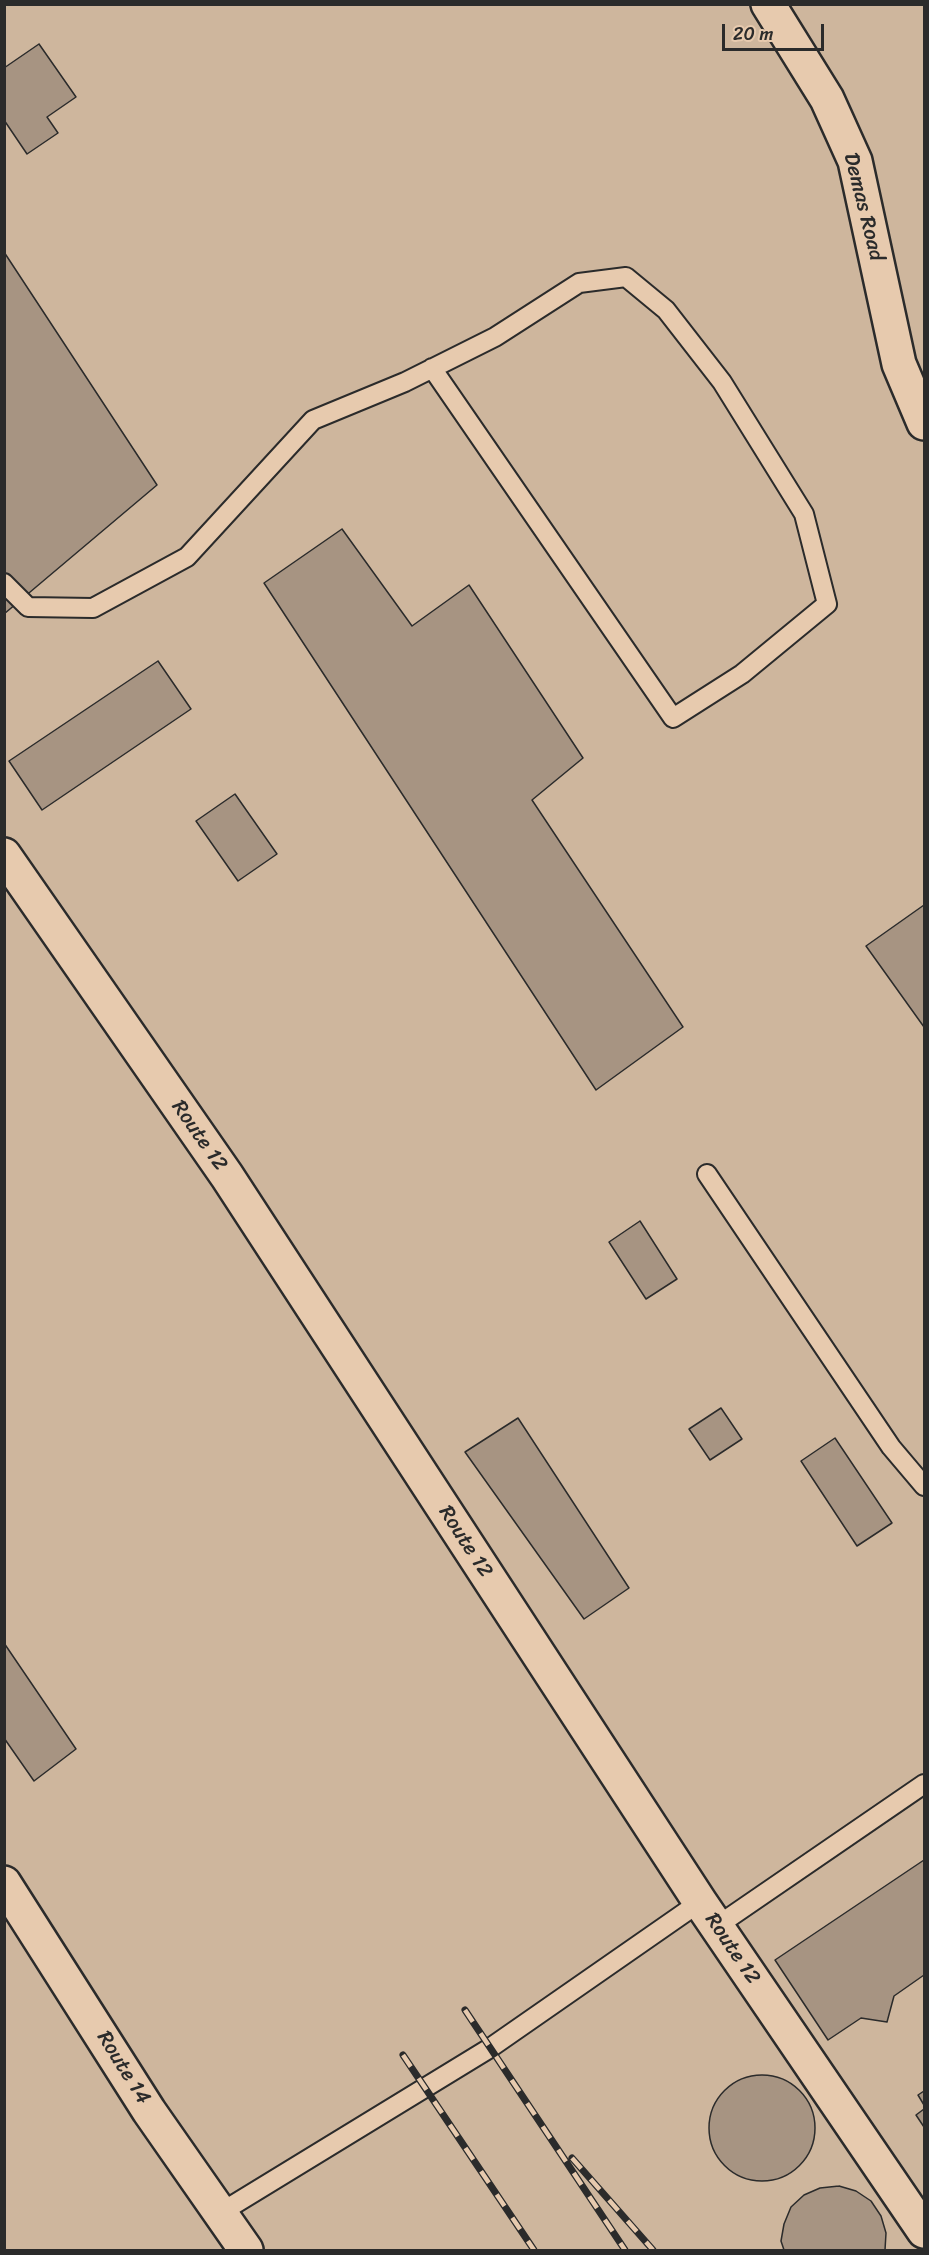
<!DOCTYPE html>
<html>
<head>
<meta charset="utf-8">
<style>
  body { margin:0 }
  #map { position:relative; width:929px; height:2255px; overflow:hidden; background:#dfc4a9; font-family:Sriracha,sans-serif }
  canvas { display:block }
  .frame { position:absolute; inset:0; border:6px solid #2b2b2b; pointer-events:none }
  .scale { position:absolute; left:722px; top:24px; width:102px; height:27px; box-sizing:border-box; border:3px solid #2b2b2b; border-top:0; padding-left:8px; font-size:18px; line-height:21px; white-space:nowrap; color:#2b2b2b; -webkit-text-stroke:4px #e7caae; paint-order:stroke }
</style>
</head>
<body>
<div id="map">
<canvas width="929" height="2255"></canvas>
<div class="frame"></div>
<div class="scale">20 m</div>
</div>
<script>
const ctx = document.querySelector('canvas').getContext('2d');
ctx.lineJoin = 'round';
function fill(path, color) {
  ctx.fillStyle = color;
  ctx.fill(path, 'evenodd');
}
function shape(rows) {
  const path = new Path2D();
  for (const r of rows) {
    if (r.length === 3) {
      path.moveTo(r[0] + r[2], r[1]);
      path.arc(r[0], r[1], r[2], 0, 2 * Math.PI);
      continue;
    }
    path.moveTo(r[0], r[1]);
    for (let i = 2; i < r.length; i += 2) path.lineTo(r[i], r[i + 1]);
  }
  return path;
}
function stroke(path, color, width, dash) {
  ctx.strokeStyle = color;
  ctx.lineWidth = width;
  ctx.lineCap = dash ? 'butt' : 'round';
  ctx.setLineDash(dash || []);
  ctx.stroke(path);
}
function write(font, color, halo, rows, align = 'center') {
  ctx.font = font + ' Sriracha,sans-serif';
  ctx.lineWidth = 4.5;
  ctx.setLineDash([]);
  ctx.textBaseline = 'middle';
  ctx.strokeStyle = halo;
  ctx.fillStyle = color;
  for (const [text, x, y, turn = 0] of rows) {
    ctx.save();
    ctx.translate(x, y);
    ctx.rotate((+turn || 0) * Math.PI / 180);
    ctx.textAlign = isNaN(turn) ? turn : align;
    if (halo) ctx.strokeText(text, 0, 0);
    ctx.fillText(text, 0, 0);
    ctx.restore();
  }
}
fill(shape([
  [5,5,924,5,924,2250,5,2250]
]), '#ceb69d');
const building = shape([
  [39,44,76,97,47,117,58,133,27,154,4,120,4,68,39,44],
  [4,252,157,485,4,614,4,252],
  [342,529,412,626,469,585,583,758,532,800,683,1027,596,1090,264,583,342,529],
  [158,661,191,709,42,810,9,761,158,661],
  [235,794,277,854,238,881,196,821,235,794],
  [924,905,924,1027,866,946,924,905],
  [640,1221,677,1279,646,1299,609,1242,640,1221],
  [721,1408,742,1439,710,1460,689,1429,721,1408],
  [518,1418,629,1588,584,1619,465,1452,518,1418],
  [835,1438,892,1523,857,1546,801,1461,835,1438],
  [4,1643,76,1749,34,1781,4,1738,4,1643],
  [924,1860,924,1975,894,1996,887,2022,861,2018,828,2040,775,1960,924,1860],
  [762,2128,53],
  [924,2091,924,2105,918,2095,924,2091],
  [924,2109,924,2127,916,2115,924,2109],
  [839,2186,856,2191,871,2201,881,2216,886,2233,885,2250,784,2250,781,2241,784,2224,791,2207,804,2195,820,2188,839,2186]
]);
fill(building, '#a79482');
stroke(building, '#2b2b2b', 1.5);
const service = shape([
  [4,583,28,607,93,608,187,557,313,420,405,382,495,337,579,283,626,277,666,310,722,382,804,514,827,604,742,674,673,718,432,368],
  [707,1174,891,1447,924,1486],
  [717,1926,924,1784],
  [220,2213,490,2048,700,1902]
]);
const minor = shape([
  [768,4,827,99,855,161,899,364,924,423],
  [4,855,227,1176,700,1902,924,2231],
  [4,1883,149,2111,246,2250]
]);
stroke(service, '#2b2b2b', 22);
stroke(minor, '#2b2b2b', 38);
stroke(service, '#e7caae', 18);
stroke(minor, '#e7caae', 33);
const rail = shape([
  [465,2010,625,2250],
  [403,2055,534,2250],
  [572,2158,653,2250]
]);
stroke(rail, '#2b2b2b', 7);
stroke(rail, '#e7caae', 4.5, [14]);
write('21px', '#2b2b2b', '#e7caae', [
  ["Demas Road",863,207,76],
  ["Route 12",199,1136,55],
  ["Route 12",465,1542,57],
  ["Route 12",732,1949,56],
  ["Route 14",123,2068,58]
]);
</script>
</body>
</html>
